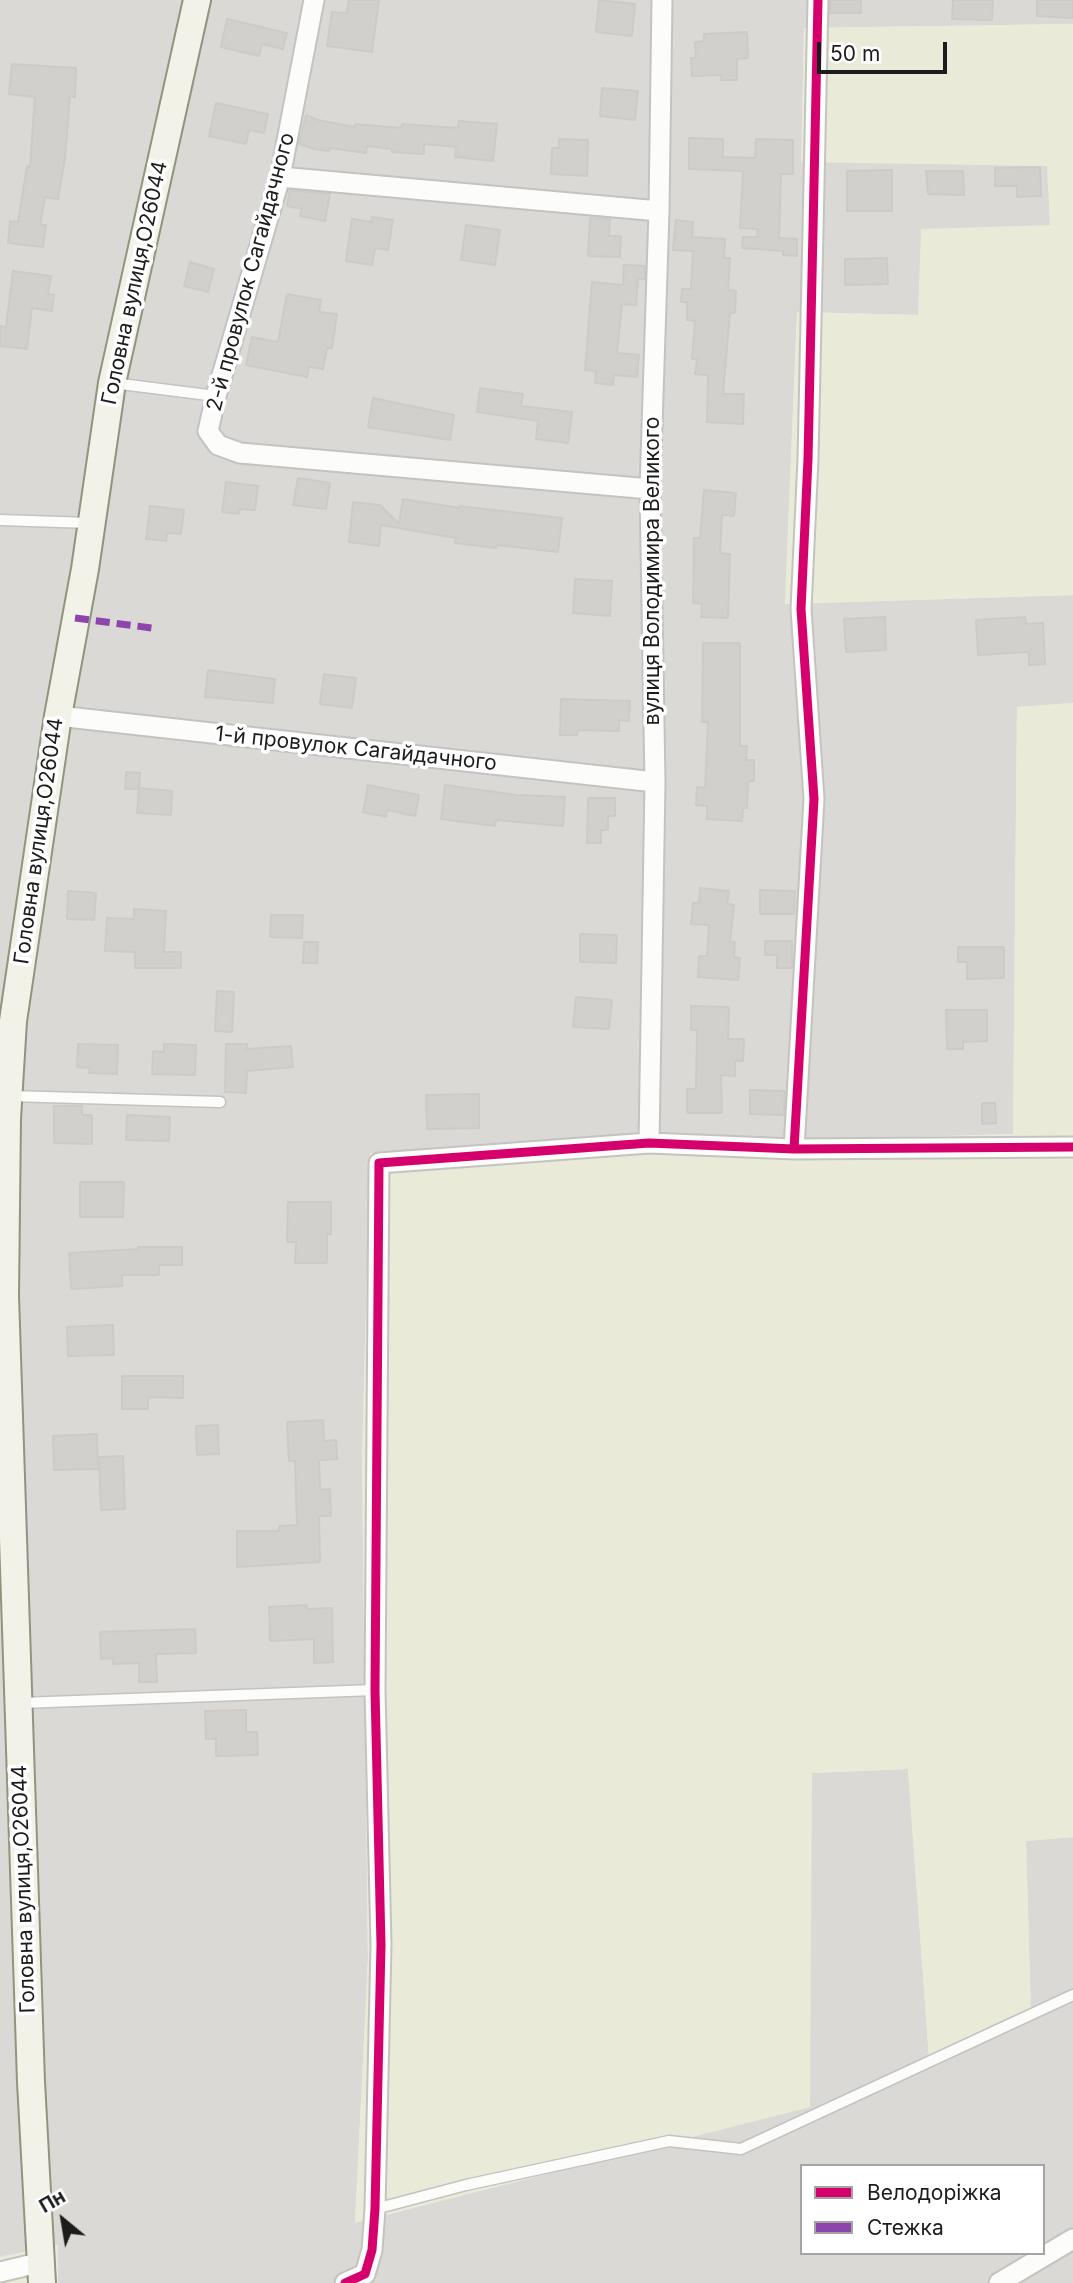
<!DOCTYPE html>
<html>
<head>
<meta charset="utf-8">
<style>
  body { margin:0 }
  #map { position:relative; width:1073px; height:2283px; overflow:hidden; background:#ebeae5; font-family:Inter,sans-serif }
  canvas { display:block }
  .legend { position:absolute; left:800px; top:2164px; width:245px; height:91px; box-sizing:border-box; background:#fff; border:2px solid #a4a4a4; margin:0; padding:9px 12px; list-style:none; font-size:21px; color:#1c1c1c }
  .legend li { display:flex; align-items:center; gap:14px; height:35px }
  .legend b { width:35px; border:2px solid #a4a4a4 }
  .north { position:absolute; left:28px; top:2185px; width:70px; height:70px; -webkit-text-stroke:5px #fff; paint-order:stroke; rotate:330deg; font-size:19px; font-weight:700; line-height:28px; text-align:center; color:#1c1c1c }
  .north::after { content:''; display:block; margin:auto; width:24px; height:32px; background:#1c1c1c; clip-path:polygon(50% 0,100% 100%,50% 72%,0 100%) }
  .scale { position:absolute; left:817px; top:42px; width:130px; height:32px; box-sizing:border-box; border:4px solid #1c1c1c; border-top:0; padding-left:9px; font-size:21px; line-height:24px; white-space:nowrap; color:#1c1c1c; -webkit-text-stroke:5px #fff; paint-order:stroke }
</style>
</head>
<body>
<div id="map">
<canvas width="1073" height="2283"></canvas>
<ul class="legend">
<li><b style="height:9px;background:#d6006c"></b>Велодоріжка</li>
<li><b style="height:9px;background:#8e44ad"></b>Стежка</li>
</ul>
<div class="north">Пн</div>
<div class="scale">50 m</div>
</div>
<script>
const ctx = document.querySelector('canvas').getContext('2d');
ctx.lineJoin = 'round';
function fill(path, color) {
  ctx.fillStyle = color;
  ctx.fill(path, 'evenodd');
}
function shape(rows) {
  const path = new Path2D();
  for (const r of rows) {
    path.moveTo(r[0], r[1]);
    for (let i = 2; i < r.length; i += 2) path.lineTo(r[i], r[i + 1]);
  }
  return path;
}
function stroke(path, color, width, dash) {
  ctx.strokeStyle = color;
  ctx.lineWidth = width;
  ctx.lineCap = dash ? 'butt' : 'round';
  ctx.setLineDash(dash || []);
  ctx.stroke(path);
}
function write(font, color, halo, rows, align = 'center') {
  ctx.font = font + ' Inter,sans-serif';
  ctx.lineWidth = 7;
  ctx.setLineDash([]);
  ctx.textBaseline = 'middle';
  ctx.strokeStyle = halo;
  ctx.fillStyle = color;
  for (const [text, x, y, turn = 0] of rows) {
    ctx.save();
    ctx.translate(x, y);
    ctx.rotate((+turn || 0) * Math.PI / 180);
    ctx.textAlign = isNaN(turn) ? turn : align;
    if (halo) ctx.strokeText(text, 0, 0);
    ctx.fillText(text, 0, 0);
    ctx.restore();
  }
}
fill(shape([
  [0,0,1073,0,1073,24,804,28,802,161,1048,166,1050,226,918,315,797,312,785,604,1073,595,1073,703,1017,707,1013,1134,370,1153,362,1461,368,1959,355,2222,809,2107,811,1773,908,1769,929,2058,1031,2016,1026,1841,1073,1837,1073,2283,58,2283,58,2245,0,2257],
  [802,2166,1043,2166,1043,2253,802,2253]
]), '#dad9d6');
fill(shape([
  [1073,24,1073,595,785,604,797,312,918,315,921,229,1050,225,1047,166,801,162,804,28],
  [1073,703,1073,1837,1026,1841,1031,2016,929,2058,908,1769,812,1773,810,2107,355,2223,368,1959,362,1461,370,1153,1013,1134,1017,707],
  [58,2245,58,2283,0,2283,0,2257]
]), '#e9ebd8');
const building = shape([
  [349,0,379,0,372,52,327,46,332,12,347,13,349,0],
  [599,0,635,4,632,36,596,32,599,0],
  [830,0,861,0,861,13,830,13,830,0],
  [953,0,993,0,992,20,952,19,953,0],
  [1037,0,1073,0,1073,18,1037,16,1037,0],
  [227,19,287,33,283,49,262,44,259,56,221,47,227,19],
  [747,32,748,58,737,59,737,80,721,80,721,75,692,76,691,58,696,58,695,42,704,41,704,34,747,32],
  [12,64,76,68,75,97,70,96,65,158,58,199,45,197,40,225,46,225,43,247,8,243,10,221,18,222,27,166,30,167,35,97,9,94,12,64],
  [602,88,638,91,635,120,600,116,602,88],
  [216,103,268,114,264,133,249,130,246,144,209,136,216,103],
  [306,115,318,120,355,127,355,124,401,128,402,124,458,128,459,121,497,124,493,161,455,157,456,147,424,144,424,154,392,152,392,149,367,146,366,153,330,148,329,151,314,149,299,144,306,115],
  [689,138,723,139,723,157,755,158,756,139,793,140,793,174,781,174,779,238,797,239,797,256,783,255,783,251,742,248,743,237,757,237,758,229,740,228,743,171,689,169,689,138],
  [559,139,588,140,587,176,551,174,552,148,559,148,559,139],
  [1040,167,1041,196,1017,197,1017,186,995,186,995,168,1040,167],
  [892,170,892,211,847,211,847,171,892,170],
  [926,171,963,171,964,195,928,194,926,171],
  [290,190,330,194,325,221,300,216,302,209,287,206,290,190],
  [372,217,393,220,388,250,375,248,372,265,346,261,352,219,371,222,372,217],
  [590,218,610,219,609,236,621,236,620,257,588,256,590,218],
  [676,220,693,222,692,237,725,239,724,258,730,258,728,290,736,291,735,313,730,313,723,394,744,394,743,424,707,422,708,375,695,374,697,359,692,359,695,321,687,320,687,302,681,302,682,289,691,289,693,251,673,250,676,220],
  [466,225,500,230,495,265,461,260,466,225],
  [887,258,888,284,845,285,845,259,887,258],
  [190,262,214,269,208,292,184,286,190,262],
  [624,265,645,266,645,279,638,279,636,305,622,304,617,353,639,355,637,377,614,375,613,385,595,383,596,371,585,370,592,282,623,285,624,265],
  [13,271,51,276,48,294,54,295,52,311,32,308,27,349,0,346,0,326,6,327,13,271],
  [287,294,321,300,319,312,337,314,332,348,327,348,323,369,309,367,307,377,246,365,252,337,278,342,287,294],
  [480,388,523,394,521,406,572,412,568,443,536,439,538,421,477,412,480,388],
  [373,398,454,415,450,440,368,427,373,398],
  [298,478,330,483,326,509,293,505,298,478],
  [226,482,258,486,255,510,240,509,239,514,222,512,226,482],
  [704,490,736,493,734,516,722,515,720,553,730,554,728,618,701,617,702,604,693,603,694,538,700,538,704,490],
  [403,499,460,508,460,506,562,518,558,552,497,545,496,548,455,543,456,538,381,525,379,546,349,542,353,502,380,505,399,524,403,499],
  [150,506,184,510,181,534,167,533,166,541,146,539,150,506],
  [575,579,612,581,610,616,573,613,575,579],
  [885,617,886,650,846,652,844,619,885,617],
  [1025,617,1026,624,1043,623,1045,664,1029,665,1029,652,978,655,976,620,1025,617],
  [703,643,740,643,740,746,747,746,746,760,754,760,754,781,748,781,747,808,743,808,742,821,707,819,707,806,696,805,697,787,705,788,708,722,702,722,703,643],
  [208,670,275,679,273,703,205,697,208,670],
  [324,674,356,678,352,708,320,704,324,674],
  [561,699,630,701,629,721,619,720,619,731,578,730,577,735,560,735,561,699],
  [126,772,140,773,139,789,125,789,126,772],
  [368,785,419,795,415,816,387,810,386,817,363,812,368,785],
  [445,785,517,795,565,797,563,826,496,820,495,826,441,819,445,785],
  [139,788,172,791,171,815,137,813,139,788],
  [588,798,615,798,615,816,608,816,608,830,601,830,601,843,587,843,588,798],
  [700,888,729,891,727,904,734,905,730,942,735,942,734,957,740,958,738,980,698,977,699,956,707,956,709,925,691,924,693,903,699,903,700,888],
  [760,890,795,891,794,914,760,914,760,890],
  [68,891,96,893,94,920,67,919,68,891],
  [134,909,166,911,164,952,181,952,181,968,135,968,135,952,105,951,107,918,134,919,134,909],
  [271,915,303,915,302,938,270,937,271,915],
  [580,934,617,935,616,963,580,962,580,934],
  [765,941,792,941,792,968,777,968,777,955,765,955,765,941],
  [304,942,318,942,317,963,303,963,304,942],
  [958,947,1004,947,1004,978,967,979,967,962,958,962,958,947],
  [217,991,234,992,232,1032,215,1031,217,991],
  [576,997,612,1000,609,1029,573,1027,576,997],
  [691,1006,729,1007,728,1039,744,1039,743,1061,735,1061,735,1076,721,1075,722,1113,687,1113,687,1089,696,1089,697,1030,691,1030,691,1006],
  [946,1010,987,1010,987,1041,963,1042,963,1049,947,1049,946,1010],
  [78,1044,118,1045,117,1074,89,1073,90,1068,77,1067,78,1044],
  [164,1044,196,1045,195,1075,152,1074,153,1051,164,1052,164,1044],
  [226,1044,247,1044,247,1049,291,1046,293,1067,247,1071,246,1093,225,1092,226,1044],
  [750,1090,785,1091,784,1115,750,1114,750,1090],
  [479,1094,479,1128,427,1129,426,1095,479,1094],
  [982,1103,995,1103,996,1123,982,1124,982,1103],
  [54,1106,82,1106,82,1115,92,1115,92,1144,54,1143,54,1106],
  [127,1115,170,1117,169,1141,126,1140,127,1115],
  [80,1182,124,1182,123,1217,80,1217,80,1182],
  [288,1202,331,1202,331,1234,327,1234,327,1263,295,1263,296,1242,287,1242,288,1202],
  [138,1247,182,1247,182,1265,159,1265,159,1275,122,1275,122,1286,71,1289,69,1253,138,1249,138,1247],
  [113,1325,114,1355,68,1356,67,1327,113,1325],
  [122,1376,183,1376,183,1398,148,1397,148,1409,122,1409,122,1376],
  [323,1420,324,1441,336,1440,337,1459,319,1460,320,1490,330,1489,331,1516,319,1516,320,1562,237,1567,237,1531,279,1531,279,1526,297,1525,295,1461,289,1461,287,1422,323,1420],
  [218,1425,219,1454,197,1455,196,1426,218,1425],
  [97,1434,98,1469,54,1470,53,1436,97,1434],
  [123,1456,125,1509,101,1510,99,1457,123,1456],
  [307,1605,307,1609,332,1608,333,1662,314,1663,314,1639,270,1641,269,1607,307,1605],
  [195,1629,196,1653,156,1654,157,1682,139,1682,139,1663,113,1664,113,1658,101,1659,100,1632,195,1629],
  [246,1710,246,1732,257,1732,258,1755,216,1756,216,1739,206,1739,205,1711,246,1710]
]);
fill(building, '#d2d0cc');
stroke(building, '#cecbc6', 2);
const lane = shape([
  [113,383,216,396],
  [0,520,90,523],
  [10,1096,220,1102],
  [21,1703,375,1690],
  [375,2209,466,2185,669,2141,741,2149,1073,1995]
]);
const street = shape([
  [314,0,280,177,216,396,208,431,218,445,240,453,650,489],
  [280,177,659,211],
  [58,716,655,782],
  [649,1143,655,782,650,489,659,211,662,0],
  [794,1149,814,799,801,609,808,459,818,0],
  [0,2272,42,2262],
  [345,2283,365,2274,372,2250,375,2209,381,1945,375,1690,379,1163,649,1143,794,1149,1073,1147],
  [999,2283,1073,2239]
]);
const secondary = shape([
  [42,2283,31,2082,5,1296,7,1119,13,1021,58,716,85,569,112,383,197,0]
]);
stroke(lane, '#c3c3c1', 13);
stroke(street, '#c3c3c1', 23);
stroke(secondary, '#91947e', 30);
stroke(lane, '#fcfcfb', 10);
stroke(street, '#fcfcfb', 19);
stroke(secondary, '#f2f2e9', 26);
stroke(shape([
  [75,618,152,628]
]), '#8e44ad', 7, [14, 7]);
stroke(shape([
  [794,1149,814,799,801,609,808,459,818,0],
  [345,2283,365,2274,372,2250,375,2209,381,1945,375,1690,379,1163,649,1143,794,1149,1073,1147]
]), '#d6006c', 9);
write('21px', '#1c1c1c', '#fff', [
  ["2-й провулок Сагайдачного",251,272,-75],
  ["Головна вулиця,О26044",135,283,-78],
  ["вулиця Володимира Великого",653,571,-90],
  ["1-й провулок Сагайдачного",356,749,6],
  ["Головна вулиця,О26044",39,841,-82],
  ["Головна вулиця,О26044",24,1889,-92]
]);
</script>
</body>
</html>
